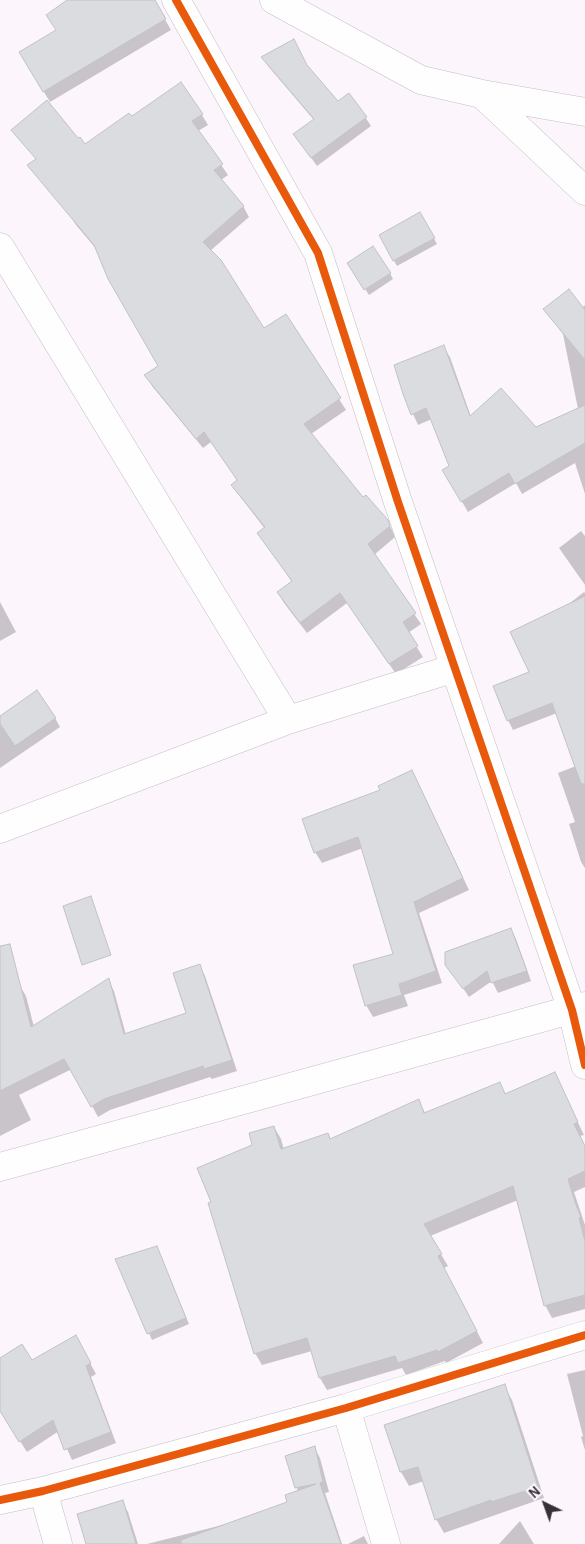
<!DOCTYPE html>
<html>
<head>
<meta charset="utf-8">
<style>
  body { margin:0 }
  #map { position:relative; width:585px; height:1544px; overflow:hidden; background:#fcf6fc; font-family:"Alegreya Sans",sans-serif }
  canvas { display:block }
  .north { position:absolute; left:520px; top:1479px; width:50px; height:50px; -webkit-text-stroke:4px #fef3ff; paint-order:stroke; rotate:318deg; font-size:14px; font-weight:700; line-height:20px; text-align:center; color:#363136 }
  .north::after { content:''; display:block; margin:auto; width:18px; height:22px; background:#363136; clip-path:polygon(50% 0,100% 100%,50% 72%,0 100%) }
</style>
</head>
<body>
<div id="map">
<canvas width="585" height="1544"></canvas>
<div class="north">N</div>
</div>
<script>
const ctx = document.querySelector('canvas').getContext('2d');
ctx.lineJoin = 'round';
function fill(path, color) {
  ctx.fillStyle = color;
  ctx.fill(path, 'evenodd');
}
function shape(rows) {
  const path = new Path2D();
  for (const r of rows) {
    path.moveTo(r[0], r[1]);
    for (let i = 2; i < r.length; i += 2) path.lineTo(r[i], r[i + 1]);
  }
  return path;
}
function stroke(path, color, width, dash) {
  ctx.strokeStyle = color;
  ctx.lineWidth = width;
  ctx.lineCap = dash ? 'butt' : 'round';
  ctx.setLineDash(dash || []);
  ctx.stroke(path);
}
fill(shape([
  [72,0,154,0,171,30,50,102,26,63,57,31],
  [263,57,308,68,338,102,365,117,371,126,317,166,295,135,314,120,268,66],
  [202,115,208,125,198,131,228,175,221,180,243,206,249,217,210,251,263,330,285,315,346,410,311,434,363,498,387,520,393,532,395,537,374,555,421,624,408,633,423,657,396,674,347,603,307,633,284,603,278,592,292,582,259,534,265,529,239,495,232,485,238,481,211,442,203,448,152,386,146,375,160,367,98,251,76,225,70,215,131,118],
  [420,214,437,244,397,266,380,236],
  [352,269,390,273,393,279,369,295],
  [585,305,585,494,575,463,522,494,516,483,468,512,444,471,450,467,432,419,418,425,404,394,443,347,450,357,471,417,536,429,578,409,563,334,545,309,582,308],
  [581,531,585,536,585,585,559,548],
  [584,592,585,593,585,868,581,862,569,824,575,822,558,773,576,766,557,713,513,730,508,720,565,607],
  [0,602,16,632,0,641],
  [0,717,55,718,60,727,0,768],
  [418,783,469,890,419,913,442,983,404,995,408,1006,373,1017,366,1005,394,954,363,848,322,863,315,852],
  [511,930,516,939,531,981,498,993,492,981,469,997,447,965],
  [199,965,205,976,237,1071,212,1079,210,1077,110,1110,98,1117,72,1069,19,1095,31,1120,0,1136,0,994,20,986,26,996,34,1027,108,980,114,991,126,1035,188,1014],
  [554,1073,584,1135,580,1136,585,1146,585,1187,574,1192,585,1225,585,1309,552,1318,545,1305,518,1200,430,1236,448,1266,444,1268,483,1343,446,1363,445,1361,406,1375,402,1368,327,1390,320,1378,312,1351,262,1365,255,1353,254,1146,274,1127,281,1139,284,1150,328,1134,331,1140,418,1101,426,1114,500,1084,506,1095],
  [159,1254,189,1324,152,1340,117,1260],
  [82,1348,96,1374,91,1377,116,1443,72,1460,59,1431,27,1452,0,1410,0,1359,31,1361],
  [585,1370,585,1450,581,1437,583,1436,567,1374],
  [504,1386,512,1400,544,1498,444,1533,436,1519,424,1481,409,1486,401,1472,386,1425],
  [314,1447,320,1458,329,1492,325,1493,342,1544,147,1544,238,1521,288,1503,298,1491,286,1456],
  [122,1501,128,1512,138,1544,88,1544],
  [520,1521,534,1544,499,1544],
  [364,1536,368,1544,348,1544]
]), '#0003');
const building = shape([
  [67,0,155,0,166,19,43,92,19,52,56,30,46,15,67,0],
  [294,39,307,65,338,101,349,93,367,117,311,158,293,134,314,119,261,57,294,39],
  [181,82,203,114,192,121,223,164,214,170,244,206,203,242,221,260,264,328,286,314,341,398,304,424,363,497,366,495,388,520,390,526,368,544,416,613,403,622,418,646,389,664,340,593,300,623,277,592,292,581,257,533,265,527,231,485,237,480,204,432,196,439,144,375,158,366,108,279,94,245,27,165,36,159,11,130,47,100,78,138,80,137,85,144,129,113,132,116,181,82],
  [420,212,435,238,393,261,379,235,420,212],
  [373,246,391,273,364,290,347,263,373,246],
  [569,289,585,310,585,360,543,309,569,289],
  [444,345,470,416,501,388,536,427,585,405,585,443,515,484,509,473,461,502,442,470,449,466,426,408,411,415,403,394,394,365,444,345],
  [585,596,585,784,581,784,552,703,507,721,493,686,529,672,510,632,585,596],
  [37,690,56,718,15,746,0,724,0,716,37,690],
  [412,770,463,878,414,902,436,971,399,984,402,995,365,1006,353,965,393,954,358,837,314,853,302,819,380,790,378,786,412,770],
  [91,896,111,955,82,965,63,906,91,896],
  [511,928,527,971,491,983,487,971,463,989,445,965,445,952,511,928],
  [10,944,31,1027,109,978,124,1034,186,1013,173,973,200,964,232,1060,204,1069,203,1066,104,1099,91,1107,64,1059,0,1091,0,946,10,944],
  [555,1072,578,1122,574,1124,585,1146,585,1171,568,1179,575,1202,581,1217,579,1218,585,1241,585,1295,544,1306,513,1186,424,1224,442,1254,438,1256,477,1331,438,1352,437,1350,398,1363,395,1356,319,1378,307,1338,254,1354,208,1203,211,1202,197,1168,252,1145,249,1133,274,1126,281,1149,328,1133,330,1139,419,1099,424,1113,500,1082,505,1094,555,1072],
  [157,1246,186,1318,147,1334,115,1259,157,1246],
  [76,1335,91,1363,86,1366,111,1432,64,1450,53,1420,19,1442,0,1411,0,1358,22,1344,32,1360,76,1335],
  [505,1384,538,1487,491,1502,491,1500,435,1520,418,1467,400,1472,384,1425,505,1384],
  [315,1446,323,1482,320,1483,341,1544,181,1544,181,1540,287,1502,285,1495,316,1484,295,1488,285,1456,315,1446],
  [123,1500,136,1544,86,1544,77,1514,123,1500]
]);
fill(building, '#dadcdf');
stroke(building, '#c1c2c4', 1);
const minor = shape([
  [176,0,318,253,398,502,572,1010,585,1065],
  [274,0,421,80,482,94,585,112],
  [482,94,585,191],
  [0,247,288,720],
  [0,829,288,720,455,668],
  [0,1167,585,1006],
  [346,1408,386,1544],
  [43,1491,58,1544],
  [0,1500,43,1491,346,1408,585,1335]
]);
stroke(minor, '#c3bec3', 29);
stroke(minor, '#fffeff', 28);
stroke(shape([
  [176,0,318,253,398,502,572,1010,585,1065],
  [0,1500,43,1491,346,1408,585,1335]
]), '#e8590c', 8);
</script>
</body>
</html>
